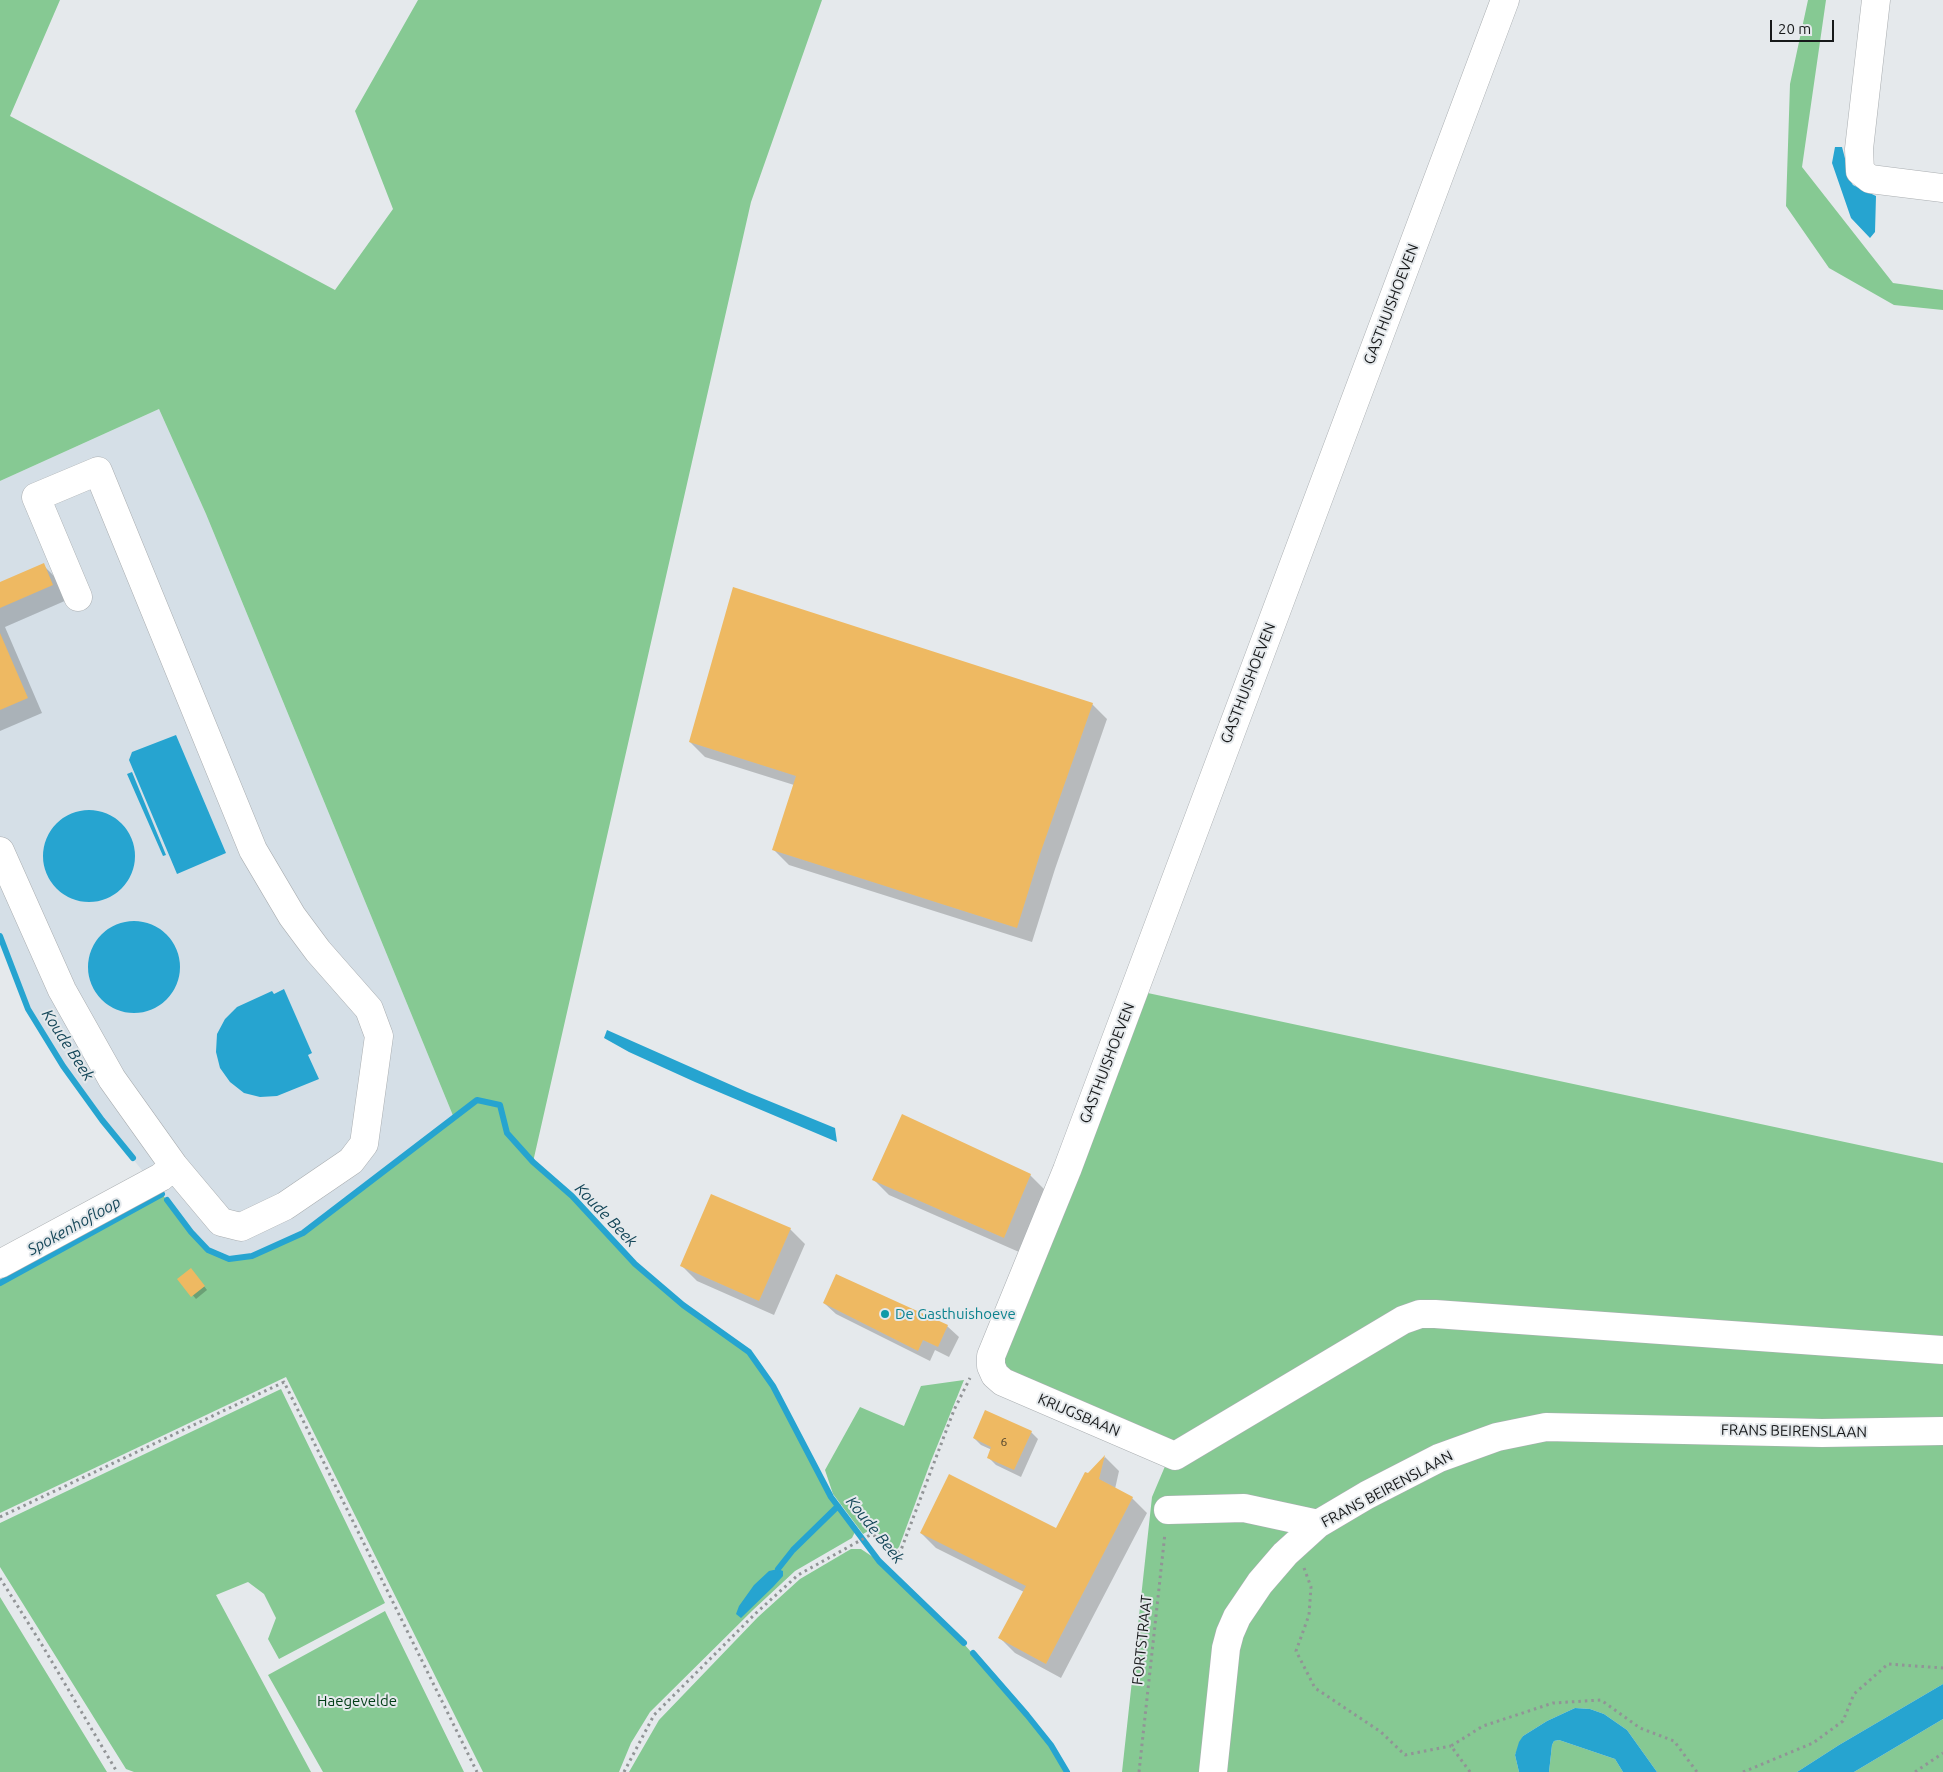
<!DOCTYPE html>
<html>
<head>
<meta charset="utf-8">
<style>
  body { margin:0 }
  #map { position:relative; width:1943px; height:1772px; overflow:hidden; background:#e5e9ec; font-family:Ubuntu,sans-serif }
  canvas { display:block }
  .scale { position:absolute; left:1770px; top:20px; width:64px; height:22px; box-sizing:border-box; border:2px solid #17191a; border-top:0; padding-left:6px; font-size:15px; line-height:18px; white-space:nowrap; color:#17191a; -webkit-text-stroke:4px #e5e9ec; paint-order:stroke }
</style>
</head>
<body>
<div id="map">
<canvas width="1943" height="1772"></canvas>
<div class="scale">20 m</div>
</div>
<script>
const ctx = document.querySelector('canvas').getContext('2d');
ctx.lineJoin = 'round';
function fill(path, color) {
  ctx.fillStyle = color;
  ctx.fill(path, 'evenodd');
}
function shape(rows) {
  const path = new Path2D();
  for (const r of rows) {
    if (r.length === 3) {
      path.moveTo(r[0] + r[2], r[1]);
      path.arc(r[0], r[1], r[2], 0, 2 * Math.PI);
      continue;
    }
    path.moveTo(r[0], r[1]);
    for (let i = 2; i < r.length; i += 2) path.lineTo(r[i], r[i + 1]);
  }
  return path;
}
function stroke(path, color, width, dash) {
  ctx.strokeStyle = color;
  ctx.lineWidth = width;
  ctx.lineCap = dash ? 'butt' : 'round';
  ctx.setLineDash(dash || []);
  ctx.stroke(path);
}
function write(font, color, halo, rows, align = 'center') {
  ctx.font = font + ' Ubuntu,sans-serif';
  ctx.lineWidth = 4;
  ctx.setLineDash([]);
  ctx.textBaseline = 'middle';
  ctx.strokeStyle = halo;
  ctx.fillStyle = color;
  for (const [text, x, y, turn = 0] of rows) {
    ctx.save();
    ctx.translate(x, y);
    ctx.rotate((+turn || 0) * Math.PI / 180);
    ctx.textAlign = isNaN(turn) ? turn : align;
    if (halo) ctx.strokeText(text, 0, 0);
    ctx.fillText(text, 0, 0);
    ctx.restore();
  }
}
fill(shape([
  [159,409,206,514,454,1118,303,1233,252,1256,229,1259,208,1250,191,1232,102,1120,63,1066,28,1009,0,936,0,481]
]), '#d5dfe7');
fill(shape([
  [0,0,60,0,10,116,335,290,393,209,355,111,418,0,822,0,751,202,533,1162,572,1196,635,1264,683,1305,749,1352,773,1386,831,1497,856,1530,852,1538,795,1571,753,1610,650,1712,631,1743,619,1772,483,1772,286,1377,0,1513,0,1283,162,1194,191,1232,208,1250,229,1259,252,1256,303,1233,454,1118,206,514,159,409,0,481],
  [1808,0,1826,0,1802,167,1893,283,1943,290,1943,310,1894,305,1829,268,1786,206,1790,84],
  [1143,992,1943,1163,1943,1684,1839,1745,1797,1772,1657,1772,1627,1730,1604,1714,1590,1709,1575,1708,1547,1721,1523,1736,1515,1755,1519,1772,1122,1772,1152,1497,1174,1445,1012,1374,1006,1366,1003,1356],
  [964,1380,931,1461,899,1547,894,1552,890,1550,879,1534,870,1530,863,1534,833,1494,825,1470,860,1407,904,1426,921,1386],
  [281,1389,385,1603,279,1659,268,1639,276,1618,264,1594,248,1582,216,1595,311,1772,134,1772,126,1769,0,1567,0,1523],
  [851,1549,861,1549,879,1561,948,1626,1027,1715,1051,1745,1065,1772,629,1772,659,1720,758,1617,800,1579],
  [0,1597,107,1772,0,1772],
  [385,1611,464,1772,323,1772,268,1675],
  [1943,1719,1943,1772,1854,1772],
  [1559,1740,1615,1759,1623,1772,1549,1772,1552,1745,1554,1741]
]), '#86c993');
fill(shape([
  [1835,147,1842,147,1846,162,1847,176,1853,185,1876,196,1875,232,1870,238,1851,218,1832,163],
  [176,735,226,853,177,874,129,760,132,752],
  [132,772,166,855,163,856,127,774],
  [89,856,46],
  [134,967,46],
  [284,989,312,1053,308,1055,319,1079,277,1096,260,1097,244,1093,230,1082,220,1068,216,1052,217,1034,225,1019,237,1007,272,991,274,994],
  [607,1030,747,1092,835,1128,837,1142,695,1082,629,1052,604,1038],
  [778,1569,783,1571,783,1576,773,1587,741,1618,736,1614,739,1606,754,1585,769,1571],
  [1943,1684,1943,1719,1854,1772,1797,1772,1839,1745],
  [1575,1708,1590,1709,1604,1714,1627,1730,1657,1772,1623,1772,1615,1759,1559,1740,1554,1741,1552,1745,1549,1772,1519,1772,1515,1755,1519,1742,1523,1736,1547,1721]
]), '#26a4d0');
fill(shape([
  [43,565,58,580,67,600,5,627,42,713,0,731,0,584],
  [1092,704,1107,719,1055,869,1032,942,789,865,774,850,794,785,705,757,690,742],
  [903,1116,1030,1175,1045,1190,1019,1252,889,1195,874,1180],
  [790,1229,805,1244,774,1315,697,1281,682,1266],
  [194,1273,207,1290,196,1299,179,1279],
  [824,1303,947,1326,959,1337,949,1357,935,1350,930,1361,836,1314],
  [1031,1432,1038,1439,1021,1477,996,1465,989,1458,992,1450,981,1445,974,1438],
  [1105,1457,1119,1471,1115,1489,1132,1498,1147,1513,1061,1678,1015,1653,1000,1638,1024,1592,936,1548,921,1533,1057,1530,1088,1475]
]), '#0003');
stroke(shape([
  [0,936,28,1009,63,1066,102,1120,133,1158],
  [167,1200,191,1232,208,1250,229,1259,252,1256,303,1233,477,1100,500,1105,507,1133,533,1162,572,1196,635,1264,683,1305,749,1352,773,1386,831,1497,879,1561,964,1643],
  [0,1283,162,1194],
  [778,1569,793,1550,838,1506],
  [973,1653,1027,1715,1051,1745,1067,1772]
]), '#26a4d0', 6);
fill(shape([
  [44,563,53,585,0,608,0,582],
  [733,587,1093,703,1040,854,1017,928,772,850,796,776,689,742],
  [0,633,28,698,0,710],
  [902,1114,1031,1174,1004,1238,872,1180],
  [711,1194,791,1228,759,1301,680,1266],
  [191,1268,205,1286,191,1297,177,1279],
  [836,1274,948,1325,938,1347,923,1340,918,1351,823,1303],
  [985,1410,1032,1431,1014,1470,987,1458,991,1447,973,1438],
  [1105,1455,1099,1479,1133,1497,1046,1664,998,1638,1026,1586,920,1533,949,1474,1056,1528,1085,1472,1088,1473]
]), '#eeb962');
const minor = shape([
  [1505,0,1067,1170,991,1356,991,1366,995,1375,1003,1382,1175,1456,1403,1320,1420,1314,1435,1314,1943,1350],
  [1876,0,1859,149,1860,171,1870,179,1943,188],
  [0,851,62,990,112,1079,174,1166,221,1222,241,1227,285,1206,351,1161,364,1144,379,1036,369,1009,318,951,292,916,253,850,98,471,36,497,78,597],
  [0,1264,161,1177,174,1166],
  [1168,1510,1244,1508,1318,1524],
  [1213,1772,1226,1648,1230,1633,1237,1617,1260,1583,1285,1554,1318,1524,1367,1495,1439,1458,1497,1437,1546,1427,1822,1433,1943,1431]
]);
stroke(minor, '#aaaeb1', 29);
stroke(shape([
  [0,1517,284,1382,477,1772],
  [1304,1568,1311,1587,1309,1615,1296,1651,1315,1688,1381,1732,1405,1755,1451,1746],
  [0,1578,42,1645,117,1772],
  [624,1772,654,1715,755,1614,798,1575,870,1535,875,1536,894,1555,901,1550,954,1410,970,1378],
  [1139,1772,1165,1533],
  [1470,1772,1451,1746,1483,1726,1553,1703,1601,1700,1640,1728,1674,1741,1697,1772],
  [1743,1772,1813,1743,1843,1721,1854,1694,1888,1664,1943,1668],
  [1915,1772,1943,1753]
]), '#919496', 3, [2.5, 4]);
stroke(minor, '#fff', 28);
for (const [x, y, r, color] of [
  [885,1314,5,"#0f9aa8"]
]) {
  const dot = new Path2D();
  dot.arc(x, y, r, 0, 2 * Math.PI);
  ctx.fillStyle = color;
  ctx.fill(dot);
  stroke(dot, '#e5e9ec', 2);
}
write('12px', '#4d412c', null, [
  ["6",1004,1442]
]);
write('15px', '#17191a', '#e5e9ec', [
  ["GASTHUISHOEVEN",1391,304,-69],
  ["GASTHUISHOEVEN",1248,683,-69],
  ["GASTHUISHOEVEN",1107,1063,-69],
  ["KRIJGSBAAN",1079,1415,23],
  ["FRANS BEIRENSLAAN",1794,1431,1],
  ["FRANS BEIRENSLAAN",1387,1489,-28],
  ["FORTSTRAAT",1142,1640,-84]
]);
write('15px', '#0d838f', '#e5e9ec', [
  ["De Gasthuishoeve",895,1314]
], 'left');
write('15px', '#003e16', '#e5e9ec', [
  ["Haegevelde",357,1701]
]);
write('italic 16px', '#154759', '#e5e9ec', [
  ["Koude Beek",68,1045,57],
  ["Koude Beek",606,1215,46],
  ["Spokenhofloop",74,1226,-29],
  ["Koude Beek",875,1530,51]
]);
</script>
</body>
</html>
